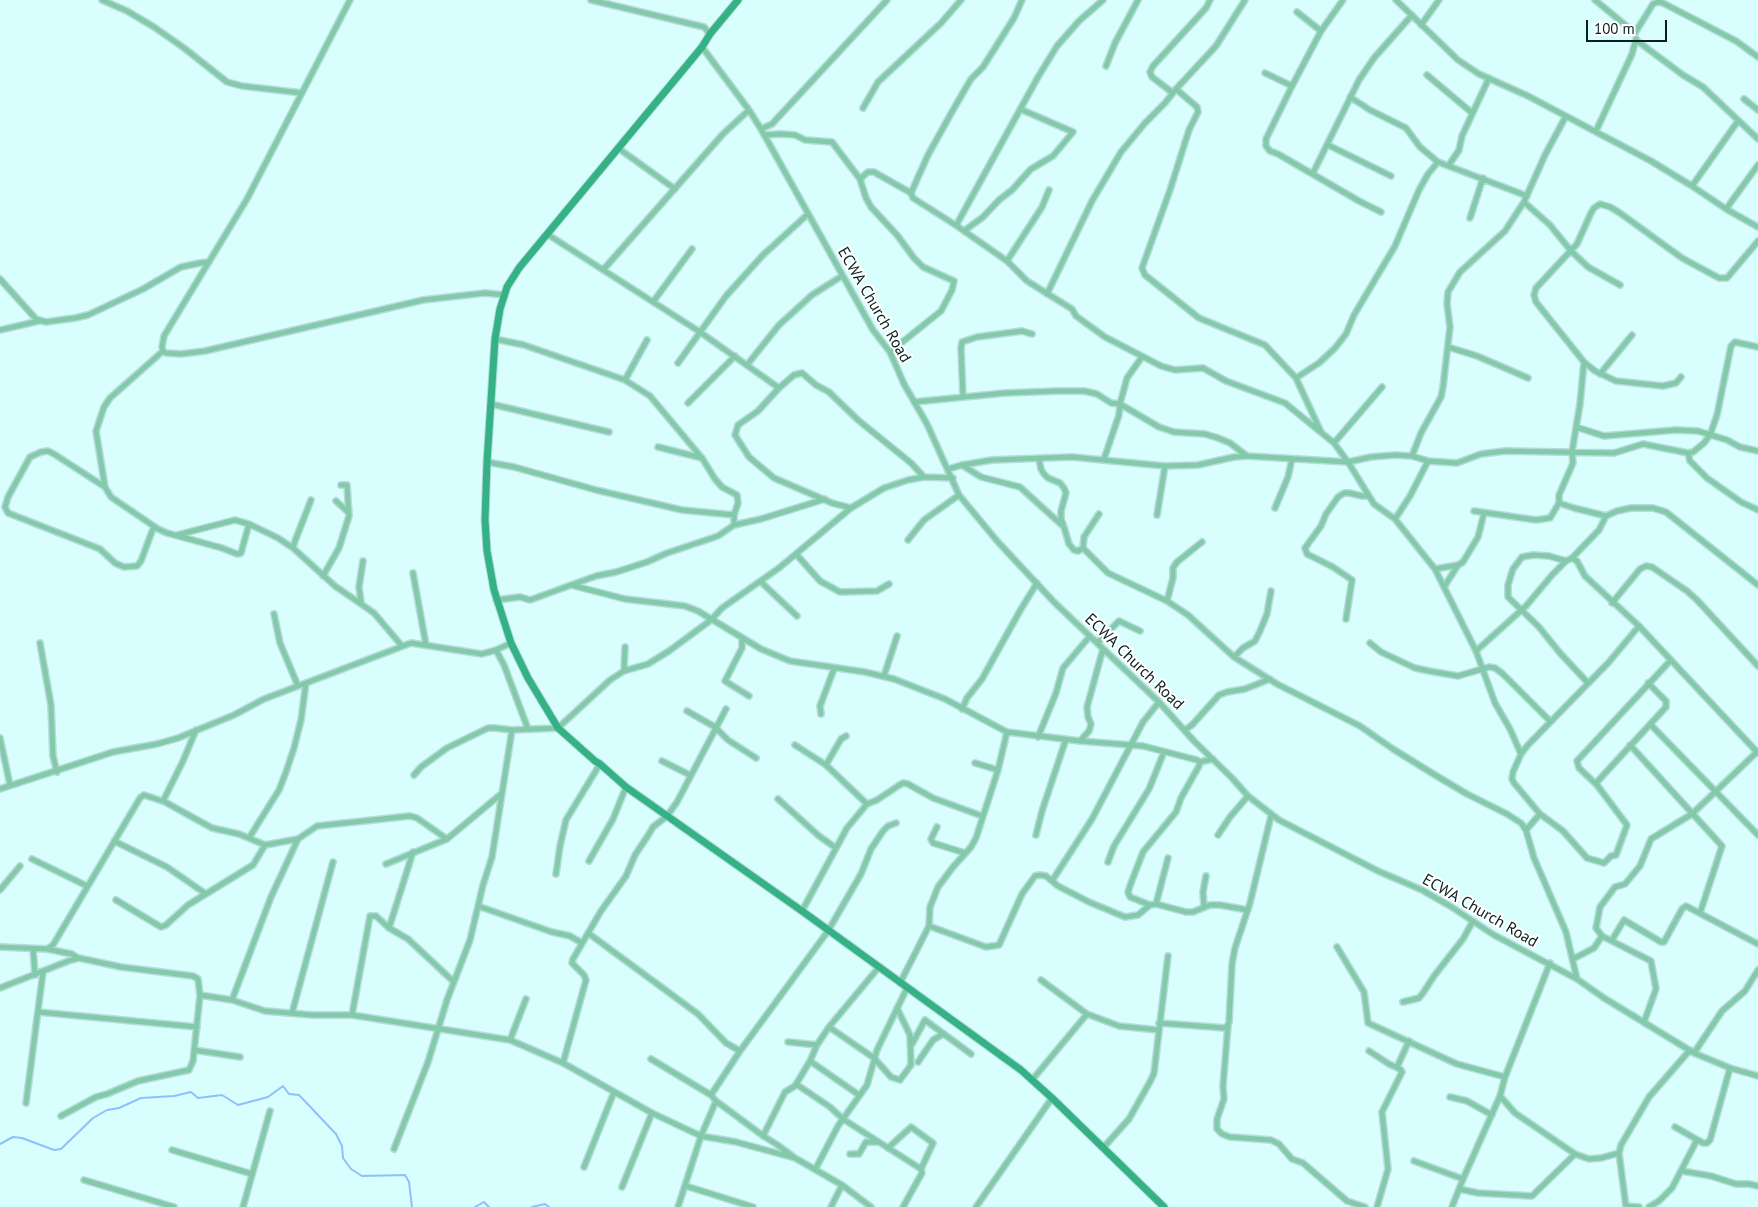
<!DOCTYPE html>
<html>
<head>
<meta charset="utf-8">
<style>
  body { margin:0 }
  #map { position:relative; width:1758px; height:1207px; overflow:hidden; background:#d8fffe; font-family:"PT Sans",sans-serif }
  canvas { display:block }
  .scale { position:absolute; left:1586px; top:20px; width:81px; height:22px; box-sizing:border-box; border:2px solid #0c1f1f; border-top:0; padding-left:6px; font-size:15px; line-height:18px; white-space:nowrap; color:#0c1f1f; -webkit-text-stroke:4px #fff; paint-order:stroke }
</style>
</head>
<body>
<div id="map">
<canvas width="1758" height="1207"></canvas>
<div class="scale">100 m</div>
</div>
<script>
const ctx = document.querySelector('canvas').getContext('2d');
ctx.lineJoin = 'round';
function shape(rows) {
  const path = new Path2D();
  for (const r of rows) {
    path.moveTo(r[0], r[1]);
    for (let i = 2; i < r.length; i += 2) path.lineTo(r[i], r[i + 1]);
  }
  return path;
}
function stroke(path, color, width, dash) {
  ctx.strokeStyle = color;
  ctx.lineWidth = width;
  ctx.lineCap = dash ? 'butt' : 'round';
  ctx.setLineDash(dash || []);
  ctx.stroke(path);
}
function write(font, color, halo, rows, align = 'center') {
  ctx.font = font + ' "PT Sans",sans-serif';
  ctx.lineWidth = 4;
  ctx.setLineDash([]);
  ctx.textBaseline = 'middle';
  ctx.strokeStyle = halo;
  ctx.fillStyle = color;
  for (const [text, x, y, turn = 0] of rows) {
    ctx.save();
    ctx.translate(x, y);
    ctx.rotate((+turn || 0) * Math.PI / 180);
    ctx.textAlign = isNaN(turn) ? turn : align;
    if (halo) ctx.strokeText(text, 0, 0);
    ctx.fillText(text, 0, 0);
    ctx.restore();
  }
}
stroke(shape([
  [0,1144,13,1137,22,1138,54,1150,61,1149,93,1118,107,1110,119,1108,141,1098,174,1096,191,1092,198,1098,222,1095,238,1105,268,1097,283,1086,289,1094,299,1095,336,1134,342,1146,343,1158,351,1169,362,1176,405,1175,409,1182,412,1207],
  [475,1207,484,1202,489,1207],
  [532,1207,545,1204,549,1207]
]), '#8fbffd', 2);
const street = shape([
  [102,0,127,11,154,27,184,48,227,82,242,86,302,93],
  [350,0,247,199,164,336,162,347,163,351,166,353,181,354,205,351,423,300,485,293,505,295],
  [591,0,704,27,710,34],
  [1103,0,1079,21,1057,46,1038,77,958,222,957,226,1007,261,1027,281,1072,309,1076,316,1105,337,1161,366,1175,370,1203,368,1226,381,1285,403,1334,443,1348,462,1374,504,1395,519,1435,569,1476,651,1495,703,1510,729,1521,754],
  [1343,0,1321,31,1292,86,1266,139,1266,146,1270,151,1278,154,1359,201,1381,212],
  [1396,0,1458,60,1479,74,1528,96,1651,161,1692,186,1726,209,1758,227],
  [1595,0,1635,33,1653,4,1658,2,1663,3,1736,41,1758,57],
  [1297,12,1321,31],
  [1421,25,1439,0],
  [1636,40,1683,75,1703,87,1758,139],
  [702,47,749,110,761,129,873,330,890,352,904,384,927,424,959,495,998,542,1054,602,1159,702,1194,741,1232,778,1248,796,1279,820,1378,871,1422,890,1450,906,1494,935,1577,979,1604,998,1694,1053,1730,1068,1758,1076],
  [1106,66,1115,43,1138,0],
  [1265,73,1292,86],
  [1427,75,1471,112],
  [1176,89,1197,107,1198,112,1189,130,1170,190,1142,268,1145,275,1199,318,1265,345,1296,378,1321,432],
  [1173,93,1152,77,1150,72,1153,66,1206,8,1210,0],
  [1350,97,1370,110,1406,128,1420,147,1438,162],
  [1744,99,1758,110],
  [863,108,878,82,941,23,961,0],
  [761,129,772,124,887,0],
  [1596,131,1632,54,1636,39],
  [764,135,781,134,795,135,805,140,832,142,860,179,866,198,871,207,897,235,914,258,923,267,954,281,952,290,941,311,890,352],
  [1328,145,1391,176],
  [618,148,675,189],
  [1449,165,1459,150,1462,136,1489,78],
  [1313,173,1359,80,1374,58,1412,15],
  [860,179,868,172,874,172,911,193],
  [1692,186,1738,121],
  [1524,202,1550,225,1571,251,1588,267,1620,285],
  [1726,209,1758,165],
  [1470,218,1483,178],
  [957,226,913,198,911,193,928,155,953,110,971,79,983,67,1014,18,1022,0],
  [964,231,983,217,999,200,1012,190,1031,169,1053,156,1073,132,1020,109],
  [547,234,700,332,779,388,794,375,802,373,816,385,829,392,858,420,911,463,924,477],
  [1007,261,1042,207,1049,190],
  [603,270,723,134,749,110],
  [0,279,36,319,46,322,75,318,88,315,143,289,181,267,200,263,209,262],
  [1047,294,1092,201,1121,152,1145,123,1165,103,1176,89,1216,46,1245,0],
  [653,302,692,249],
  [0,330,39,321],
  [495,339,524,345,625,380,650,396,702,458,715,479,722,487,737,495,738,503,734,515,734,525,761,519,825,499],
  [1448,347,1477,356,1528,378],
  [163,351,110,398,104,407,96,431,105,487,111,497,158,529,167,533,222,548,237,554,241,553,249,524],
  [678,363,726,296,763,255,808,214],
  [747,365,779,325,812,295,842,276],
  [1600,374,1632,335],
  [1681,377,1676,383,1663,386,1616,381,1595,371,1584,362,1536,302,1534,295,1536,288,1577,244,1591,213,1594,208,1600,204,1610,207,1620,213,1682,258,1719,278,1727,278,1758,241],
  [1296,378,1319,363,1335,348,1346,334,1354,315,1395,246,1419,190,1428,174,1438,162,1527,196],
  [625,380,647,340],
  [779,388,758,411,738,425,735,435,749,457,774,478,832,503,851,508],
  [963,397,961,348,962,342,977,337,1022,331,1032,334],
  [914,402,1005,393,1058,391,1084,391,1097,394,1111,403,1120,404,1127,378,1142,357],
  [688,403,735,356],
  [491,404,609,432],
  [1576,427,1604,436,1676,430,1698,431,1727,440,1740,447,1758,451],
  [1334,443,1382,387],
  [658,447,702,458],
  [1688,453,1690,461,1707,478,1741,502,1758,510],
  [1412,456,1421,433,1441,397,1443,387,1450,327,1447,304,1448,292,1460,272,1505,231,1524,202,1545,155,1566,116],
  [1039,459,1041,469,1044,474,1048,478,1060,483,1064,488,1066,493,1061,511,1061,519,1063,524],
  [1104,459,1119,415,1120,404,1159,427,1174,432,1205,434,1218,438,1230,443,1247,456],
  [487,462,514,467,596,490,682,510,734,515],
  [962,465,981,477,1020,487,1064,527,1069,544,1074,550,1078,551,1083,548],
  [948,469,962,465,992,460,1072,457,1165,466,1198,465,1234,457,1247,456,1348,462,1371,457,1395,455,1412,456,1428,461,1457,463,1481,454,1505,451,1614,453,1643,444,1688,453,1693,452,1704,443,1710,435,1717,415,1731,346,1735,342,1758,347],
  [105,487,54,454,48,451,41,452,30,457,8,497,5,507,8,513,100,549,115,563,124,567,137,566,141,561,154,526],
  [336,501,348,512],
  [1559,503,1574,508,1606,516,1617,511,1631,508,1653,508,1666,512,1758,585],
  [1275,508,1288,477,1292,459],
  [1474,511,1536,520,1550,518,1559,503,1559,495,1573,463,1572,452,1580,404,1584,362],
  [1099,514,1084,537,1083,548,1108,573,1167,601,1188,615,1234,657,1277,684,1360,726,1393,749,1435,775,1467,794,1507,814,1521,823,1526,830,1534,858,1566,932,1577,979],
  [1157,515,1165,466],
  [1395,519,1410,496,1428,461],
  [177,535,235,520,249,524,278,538,293,548,335,586,374,613,402,646],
  [908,540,924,520,959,495],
  [293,548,295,541,311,500],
  [796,554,820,581,840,592,877,591,889,584],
  [1572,558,1599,530,1606,516],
  [1566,561,1549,556,1533,555,1522,557,1513,569,1508,585,1508,597,1539,627,1560,653,1588,683],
  [1435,569,1458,565,1463,562,1478,537,1484,513],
  [413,573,426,645],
  [323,576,339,548,349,516,347,485,341,485],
  [761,582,797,616],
  [571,585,625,599,685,606,698,611,761,649,790,661,865,672,894,679,945,699,1007,732,1080,741,1143,746,1197,760,1200,762,1199,766,1181,798,1176,812,1143,852,1131,883,1128,892,1130,897,1150,905],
  [1444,587,1458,565],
  [496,600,520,597,530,600,596,576,616,572,647,562,667,553,718,536,734,525],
  [1167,601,1173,578,1173,568,1177,562,1202,542],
  [361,602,359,587,363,561],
  [1612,603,1640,569,1646,566,1652,567,1687,591,1697,600,1758,666],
  [274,614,280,643,298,686],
  [1346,619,1352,580,1333,567,1307,554,1305,548,1321,526,1326,514,1338,497,1344,493,1349,493,1362,496,1368,496],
  [1639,626,1609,662,1527,746,1521,754,1513,772,1512,779,1514,783,1540,814,1563,831,1587,858,1604,863,1611,856,1616,855,1627,825,1597,785,1579,768,1577,761,1671,660],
  [742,638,742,648,725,681,749,696],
  [40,643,51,705,53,756,57,772],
  [1097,643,1119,621,1140,631],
  [1370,643,1381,652,1415,668,1429,671,1458,676,1489,667,1495,668,1503,674,1550,721],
  [496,650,504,665,528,729],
  [1476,651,1526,606,1552,575,1566,561,1572,558,1577,561,1585,576,1639,626,1758,753],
  [1234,657,1243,648,1255,641,1260,631,1267,614,1271,591],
  [624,671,625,647],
  [884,676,897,636],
  [962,709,967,698,982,679,1021,609,1037,583],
  [687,711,715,727,728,740,756,758],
  [821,714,820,706,834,669],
  [1650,724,1758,835],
  [1185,730,1192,725,1219,695,1227,692,1245,689,1270,679],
  [1038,737,1056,693,1063,668,1090,636],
  [0,738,10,785],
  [1080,741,1089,731,1091,724,1088,717,1087,707,1103,649],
  [795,745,826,765,867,804],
  [1630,745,1722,846,1700,913],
  [662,761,690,775],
  [1200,762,1213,759],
  [975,763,998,770],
  [826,765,841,739,846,736],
  [414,775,421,767,447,748,488,728,495,728,512,730,558,728,610,680,624,671,648,664,669,651,711,620,722,608,779,568,851,508,884,488,908,480,924,477,953,478],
  [1597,785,1597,782,1666,707,1666,701,1648,683],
  [0,789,113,752,157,744,178,738,234,715,264,699,411,643,482,654,496,650,511,643],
  [778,799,819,836,836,848],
  [163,801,183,761,196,730],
  [1271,816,1250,903,1235,948,1232,964,1229,1022,1228,1025,1223,1086,1224,1099,1217,1119,1217,1129,1222,1134,1230,1137,1271,1140,1279,1144,1292,1159,1303,1163,1347,1201,1365,1207],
  [937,827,931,839,933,843,965,853],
  [1526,830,1540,814],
  [1036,835,1042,811,1066,739],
  [1218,835,1230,817,1248,796],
  [249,838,279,790,286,772,294,748,301,720,306,683],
  [114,841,167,867,206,894],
  [32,859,87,886],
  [589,861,613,819,626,787],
  [1108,862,1114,846,1149,789,1164,752],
  [386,864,447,839,501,794],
  [556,874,560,846,566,820,600,764],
  [1052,881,1092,819,1143,722,1159,702],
  [0,890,20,866],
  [116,900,161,927,166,925,188,905,253,865,265,845],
  [1156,904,1168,858],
  [478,906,552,932,570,936,582,943],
  [1204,907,1203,892,1206,876],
  [802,911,847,828,867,804,877,800,898,786,903,783,908,784,933,798,982,816],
  [929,926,986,947,999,945,1022,894,1035,876,1040,875,1046,876,1058,886,1089,902,1125,917,1138,915,1150,905,1156,904,1186,912,1193,912,1210,905,1220,905,1248,910],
  [389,928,413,852],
  [588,933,698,1014,726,1043,740,1051],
  [1612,940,1624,920,1661,942,1664,942,1682,909,1686,906,1758,944],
  [0,947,47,949,53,945,140,798,144,795,165,802,212,828,239,834,265,845,298,839,317,826,410,816,417,818,447,839],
  [1337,947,1364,992,1368,1023,1457,1064,1505,1077],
  [33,949,35,975],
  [47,949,72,954,78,958],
  [1573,959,1594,948,1602,936],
  [1041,980,1087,1014,1119,1026,1158,1030],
  [900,983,929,926,930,907,938,887,953,867,971,847,976,838,998,770,1007,732],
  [0,988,71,960,79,958,121,967,193,976,198,979,200,995,232,1000,265,1011,312,1015,352,1015,510,1040,563,1063,652,1113,701,1136,736,1142,795,1158],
  [232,1000,271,897,298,839],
  [1403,1002,1419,998,1423,993,1434,976,1463,939,1473,921],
  [38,1012,197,1027],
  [292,1013,333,862],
  [352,1015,370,916,376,916,389,928,408,939,454,982],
  [1644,1022,1656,989,1651,961,1602,936,1596,928,1600,907,1615,887,1625,884,1640,866,1651,839,1692,814,1757,752],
  [1159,1023,1225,1028,1228,1025],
  [829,1027,874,1058,891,1077,900,1080,911,1065,910,1035,897,1008],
  [510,1040,526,999],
  [788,1042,817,1045,829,1027,879,967],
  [912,1044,925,1020,971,1054],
  [817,1045,810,1061,859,1095],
  [194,1050,240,1057],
  [1369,1051,1389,1064,1400,1069,1402,1072,1382,1112,1388,1169,1377,1207],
  [1694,1053,1722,1011,1745,991,1758,970],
  [651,1059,711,1095,716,1101,762,1135,779,1146,795,1158,842,1185,871,1207],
  [918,1062,933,1040,943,1034],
  [563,1063,586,980,584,975,572,963,573,959,601,911,626,876,635,855,649,834,653,827,667,816,677,802,726,709],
  [1397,1067,1409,1041],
  [1032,1080,1087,1014],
  [796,1084,830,1107,843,1119,921,1169,922,1173,903,1207],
  [711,1095,740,1051,828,931,861,874,871,849,883,831,888,826,896,823],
  [1500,1096,1515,1113,1575,1154,1589,1159,1601,1158,1619,1153],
  [1450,1097,1467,1101,1492,1115],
  [26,1103,43,972],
  [61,1116,96,1097,107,1094,138,1081,189,1070,193,1061,200,995],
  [1675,1127,1703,1143,1707,1143,1710,1140,1730,1068],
  [763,1136,785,1092,795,1086,810,1061],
  [888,1148,911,1127,933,1143,921,1169],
  [1103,1148,1129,1119,1151,1080,1154,1073,1168,956],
  [394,1149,428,1062,447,1000,470,940,483,885,492,857,512,730],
  [172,1150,252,1174],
  [850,1154,859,1154,866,1142,878,1142],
  [1414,1161,1463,1179],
  [584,1167,614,1092],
  [816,1168,838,1126,867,1085,877,1050,907,988],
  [1682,1171,1711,1176,1736,1184,1749,1184,1758,1186],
  [84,1180,174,1207],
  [686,1186,753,1207],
  [622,1187,652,1113],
  [1459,1189,1478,1193,1532,1196,1575,1154],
  [1626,1206,1639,1207],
  [243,1207,270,1111],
  [678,1207,701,1136,716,1101],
  [831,1207,842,1185],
  [976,1207,1052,1098],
  [1452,1207,1463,1179,1500,1096,1505,1077,1550,963],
  [1626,1207,1619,1153,1621,1145,1649,1097,1690,1050],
  [1649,1207,1659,1201,1672,1188,1697,1140]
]);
const secondary = shape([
  [738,0,710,34,702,47,519,268,507,287,500,309,495,339,487,462,485,520,487,551,494,590,511,643,528,678,558,728,595,761,600,764,626,787,802,911,1021,1070,1052,1098,1164,1207]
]);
stroke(street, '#b7dbda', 8);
stroke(secondary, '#b7dbda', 9);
stroke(street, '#83caaa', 5);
stroke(secondary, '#34b286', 7);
write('16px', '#0c1f1f', '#fff', [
  ["ECWA Church Road",874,305,60],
  ["ECWA Church Road",1134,662,44],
  ["ECWA Church Road",1480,911,30]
]);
</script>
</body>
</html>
